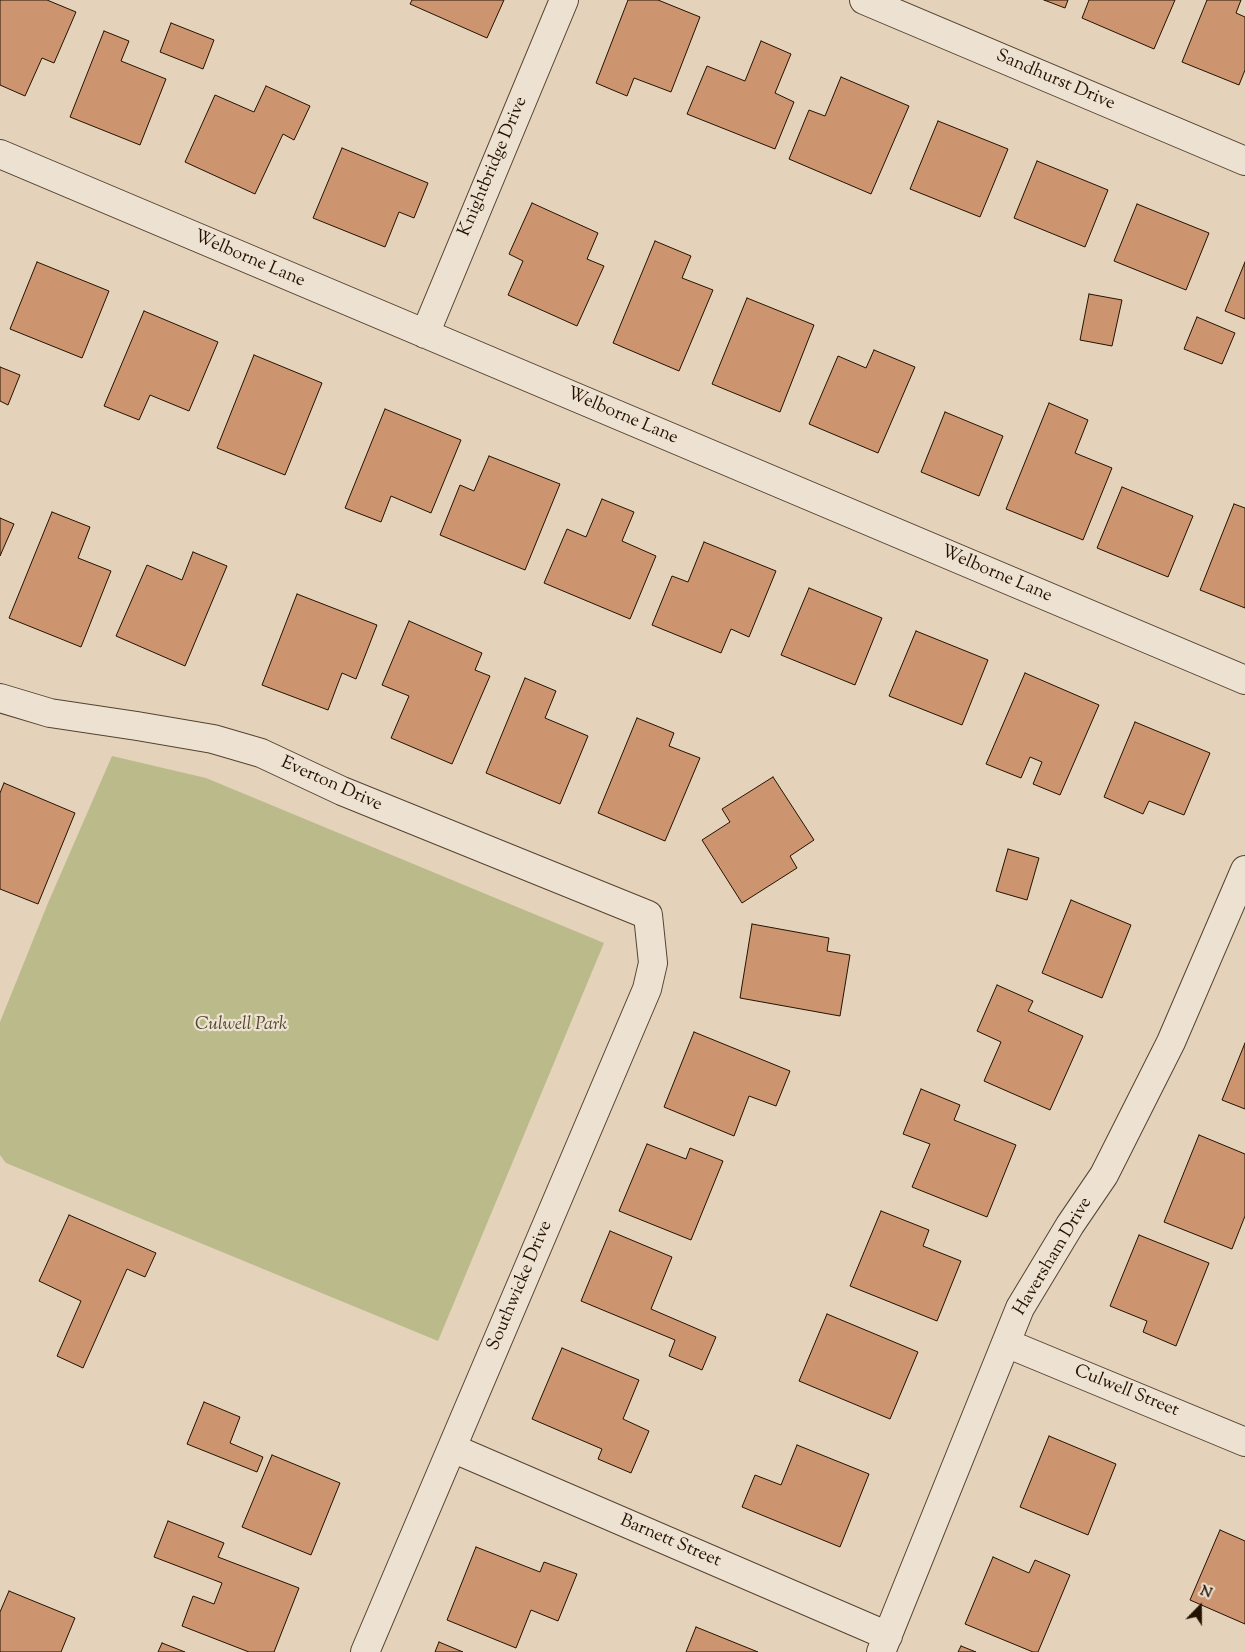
<!DOCTYPE html>
<html>
<head>
<meta charset="utf-8">
<style>
  body { margin:0 }
  #map { position:relative; width:1245px; height:1652px; overflow:hidden; background:#e4d3ba; font-family:"Sorts Mill Goudy",serif }
  canvas { display:block }
  .north { position:absolute; left:1175px; top:1582px; width:50px; height:50px; -webkit-text-stroke:4px #ede2d2; paint-order:stroke; rotate:22deg; font-size:14px; font-weight:700; line-height:20px; text-align:center; color:#241201 }
  .north::after { content:''; display:block; margin:auto; width:18px; height:22px; background:#241201; clip-path:polygon(50% 0,100% 100%,50% 72%,0 100%) }
</style>
</head>
<body>
<div id="map">
<canvas width="1245" height="1652"></canvas>
<div class="north">N</div>
</div>
<script>
const ctx = document.querySelector('canvas').getContext('2d');
ctx.lineJoin = 'round';
function fill(path, color) {
  ctx.fillStyle = color;
  ctx.fill(path, 'evenodd');
}
function shape(rows) {
  const path = new Path2D();
  for (const r of rows) {
    path.moveTo(r[0], r[1]);
    for (let i = 2; i < r.length; i += 2) path.lineTo(r[i], r[i + 1]);
  }
  return path;
}
function stroke(path, color, width, dash) {
  ctx.strokeStyle = color;
  ctx.lineWidth = width;
  ctx.lineCap = dash ? 'butt' : 'round';
  ctx.setLineDash(dash || []);
  ctx.stroke(path);
}
function write(font, color, halo, rows, align = 'center') {
  ctx.font = font + ' "Sorts Mill Goudy",serif';
  ctx.lineWidth = 4.5;
  ctx.setLineDash([]);
  ctx.textBaseline = 'middle';
  ctx.strokeStyle = halo;
  ctx.fillStyle = color;
  for (const [text, x, y, turn = 0] of rows) {
    ctx.save();
    ctx.translate(x, y);
    ctx.rotate((+turn || 0) * Math.PI / 180);
    ctx.textAlign = isNaN(turn) ? turn : align;
    if (halo) ctx.strokeText(text, 0, 0);
    ctx.fillText(text, 0, 0);
    ctx.restore();
  }
}
fill(shape([
  [112,756,206,778,604,943,438,1341,6,1163,0,1155,0,1022,48,903]
]), '#bbba8b');
const building = shape([
  [0,0,47,0,76,12,54,63,42,58,25,96,0,85,0,0],
  [412,0,504,0,487,38,410,4,412,0],
  [628,0,658,0,700,17,671,92,634,78,627,96,596,83,628,0],
  [1044,0,1068,0,1065,8,1044,0],
  [1089,0,1175,0,1154,49,1082,18,1089,0],
  [1207,0,1241,0,1236,13,1245,17,1245,70,1239,85,1182,62,1207,0],
  [171,23,214,40,203,69,160,52,171,23],
  [104,31,129,41,121,61,166,79,140,145,70,117,104,31],
  [761,41,791,54,775,93,794,102,775,149,687,114,707,66,745,81,761,41],
  [841,77,909,106,871,194,789,159,809,110,825,116,841,77],
  [266,86,310,106,294,140,283,134,255,194,185,162,215,95,254,112,266,86],
  [938,121,1008,149,980,217,910,189,938,121],
  [342,148,428,183,414,218,399,212,385,247,313,218,342,148],
  [1037,161,1108,190,1085,247,1014,218,1037,161],
  [532,203,598,233,587,259,604,266,577,326,508,295,523,261,509,254,532,203],
  [1137,204,1209,233,1186,290,1114,261,1137,204],
  [655,241,691,256,682,278,713,290,679,371,613,343,655,241],
  [37,262,109,291,82,358,10,329,37,262],
  [1245,262,1245,319,1225,311,1245,262],
  [1089,294,1122,300,1112,346,1080,340,1089,294],
  [747,298,814,325,780,412,712,384,747,298],
  [144,311,218,342,189,411,150,395,139,420,104,406,144,311],
  [1197,317,1235,333,1222,364,1184,349,1197,317],
  [874,350,915,367,878,453,809,424,838,356,866,368,874,350],
  [254,355,322,383,285,475,217,448,254,355],
  [0,367,20,375,8,405,0,401,0,367],
  [1049,403,1088,420,1075,453,1112,468,1083,540,1006,509,1049,403],
  [385,409,461,440,431,513,391,496,381,522,345,508,385,409],
  [945,412,1003,436,979,496,921,472,945,412],
  [489,456,560,484,525,570,440,535,460,485,474,491,489,456],
  [1122,487,1193,516,1168,577,1097,548,1122,487],
  [602,499,634,512,622,541,656,556,630,619,544,583,567,529,586,537,602,499],
  [1234,504,1245,508,1245,608,1200,590,1234,504],
  [52,512,90,527,78,558,111,571,81,647,9,618,52,512],
  [0,518,14,524,0,556,0,518],
  [704,542,776,571,749,637,731,629,721,653,652,625,672,576,688,582,704,542],
  [193,552,227,566,185,666,116,636,147,565,182,580,193,552],
  [809,588,882,618,855,685,781,655,809,588],
  [297,594,377,625,356,679,342,673,328,710,262,685,297,594],
  [409,621,482,653,475,670,490,676,452,764,391,738,409,696,382,685,409,621],
  [916,631,988,660,962,725,889,696,916,631],
  [1025,673,1099,705,1060,795,1033,784,1042,762,1030,757,1021,778,986,764,1025,673],
  [525,678,556,691,545,718,588,736,560,804,486,773,525,678],
  [637,718,674,733,669,746,700,758,665,841,598,813,637,718],
  [1135,722,1210,753,1184,815,1149,801,1143,814,1104,797,1135,722],
  [773,777,814,840,790,856,797,868,742,903,702,840,730,822,722,809,773,777],
  [4,783,75,813,38,904,0,889,0,793,4,783],
  [1008,849,1039,858,1027,900,996,891,1008,849],
  [1071,900,1131,925,1102,998,1042,973,1071,900],
  [752,924,829,938,827,951,850,955,840,1016,740,998,752,924],
  [997,985,1033,1001,1028,1011,1083,1036,1050,1110,984,1081,1001,1042,977,1031,997,985],
  [694,1032,790,1071,776,1106,749,1096,734,1136,664,1107,694,1032],
  [1245,1043,1245,1109,1222,1100,1245,1043],
  [921,1089,960,1105,954,1120,1016,1145,987,1217,912,1187,930,1144,903,1134,921,1089],
  [1199,1135,1245,1154,1245,1216,1232,1249,1164,1222,1199,1135],
  [647,1144,686,1159,690,1148,723,1161,691,1240,619,1211,647,1144],
  [881,1211,929,1230,923,1246,961,1261,937,1321,850,1286,881,1211],
  [69,1215,156,1253,145,1277,127,1269,83,1368,57,1356,81,1301,39,1281,69,1215],
  [610,1231,672,1257,651,1309,716,1337,702,1370,669,1356,675,1340,581,1301,610,1231],
  [1139,1235,1209,1263,1176,1346,1143,1332,1147,1321,1110,1306,1139,1235],
  [827,1314,918,1352,890,1419,799,1381,827,1314],
  [562,1348,639,1380,623,1419,649,1431,631,1473,598,1459,602,1449,532,1419,562,1348],
  [204,1402,240,1417,230,1443,263,1457,257,1472,187,1444,204,1402],
  [1049,1436,1116,1464,1088,1535,1020,1507,1049,1436],
  [797,1445,869,1474,840,1547,742,1507,755,1475,781,1485,797,1445],
  [272,1455,340,1483,311,1555,242,1527,272,1455],
  [168,1521,224,1543,218,1557,299,1588,274,1652,249,1652,182,1626,193,1596,214,1604,222,1583,154,1557,168,1521],
  [1220,1530,1245,1541,1245,1624,1190,1600,1220,1530],
  [476,1547,540,1572,544,1562,577,1574,558,1621,531,1610,516,1648,447,1620,476,1547],
  [993,1557,1029,1573,1035,1560,1070,1575,1038,1652,1033,1652,965,1624,993,1557],
  [9,1591,75,1618,61,1652,0,1652,0,1612,9,1591],
  [696,1627,758,1652,686,1652,696,1627],
  [439,1642,463,1652,435,1652,439,1642],
  [162,1643,185,1652,158,1652,162,1643],
  [961,1646,976,1652,958,1652,961,1646]
]);
fill(building, '#cc946f');
stroke(building, '#241201', 1);
const minor = shape([
  [864,0,1245,161],
  [0,154,1245,680],
  [425,334,564,0],
  [0,698,50,713,137,726,213,739,261,753,342,791,648,915,653,963,647,989,365,1652],
  [1006,1343,1245,1442],
  [452,1448,888,1636],
  [881,1652,1020,1308,1070,1225,1104,1175,1171,1042,1245,870]
]);
stroke(minor, '#54422f', 30);
stroke(minor, '#ede2d2', 28);
write('18px', '#241201', '#ede2d2', [
  ["Sandhurst Drive",1055,81,23],
  ["Knightbridge Drive",494,167,-67],
  ["Welborne Lane",249,260,23],
  ["Welborne Lane",622,417,23],
  ["Welborne Lane",996,575,23],
  ["Everton Drive",331,785,24],
  ["Haversham Drive",1054,1257,-59],
  ["Southwicke Drive",521,1286,-67],
  ["Culwell Street",1126,1392,22],
  ["Barnett Street",670,1542,23]
]);
write('italic 18px', '#51442a', '#ede2d2', [
  ["Culwell Park",241,1026]
]);
</script>
</body>
</html>
